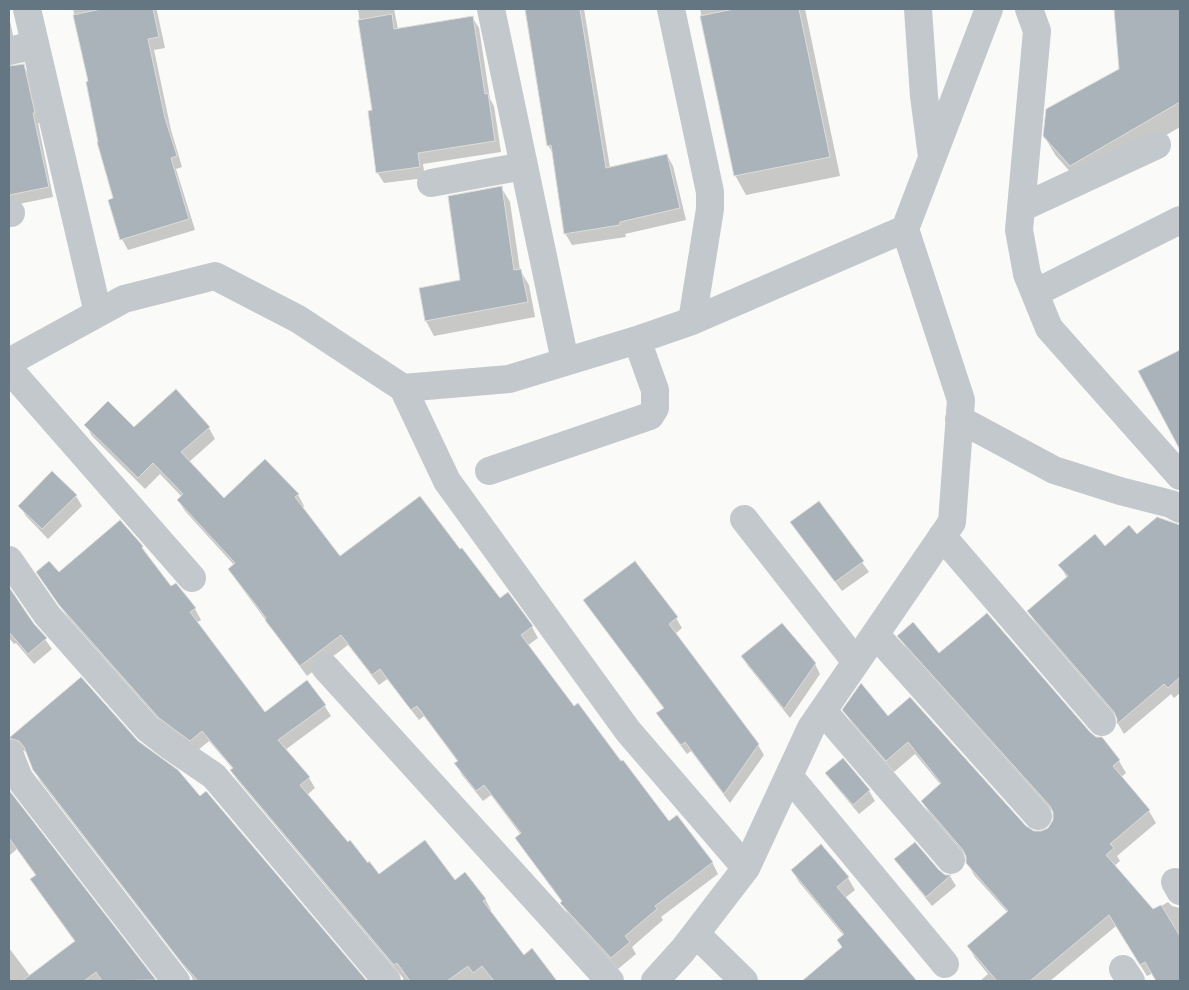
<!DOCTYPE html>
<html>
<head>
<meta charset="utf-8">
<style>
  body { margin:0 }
  #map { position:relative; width:1189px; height:990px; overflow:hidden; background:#fafaf8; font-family:"Sofia Sans Condensed",sans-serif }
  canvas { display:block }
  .frame { position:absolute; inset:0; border:10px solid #657683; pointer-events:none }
</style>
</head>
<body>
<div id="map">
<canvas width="1189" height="990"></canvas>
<div class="frame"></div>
</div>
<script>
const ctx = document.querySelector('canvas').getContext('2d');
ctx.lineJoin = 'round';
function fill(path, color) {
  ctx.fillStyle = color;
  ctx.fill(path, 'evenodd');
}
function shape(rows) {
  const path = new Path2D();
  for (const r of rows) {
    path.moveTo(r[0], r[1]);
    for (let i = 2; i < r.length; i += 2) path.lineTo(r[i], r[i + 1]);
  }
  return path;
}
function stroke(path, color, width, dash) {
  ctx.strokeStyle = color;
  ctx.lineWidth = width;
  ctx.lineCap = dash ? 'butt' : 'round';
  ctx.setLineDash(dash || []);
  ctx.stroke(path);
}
fill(shape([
  [73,9,156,9,157,11,165,48,154,50,171,130,182,167,176,169,195,230,128,250,122,239,115,199,100,142,89,82],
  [358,9,394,9,398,29,472,17,479,28,490,99,494,106,501,152,423,164,425,178,384,183,377,172,373,111],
  [526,9,584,9,610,168,667,155,673,166,686,220,625,234,626,237,572,245,565,233,554,155,548,145],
  [700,9,805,9,840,176,746,195,735,175],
  [1116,9,1180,9,1180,127,1082,185,1056,156,1044,136,1121,70],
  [9,16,15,45,9,48],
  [23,65,29,75,40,123,38,123,53,197,9,206,9,67],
  [501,187,510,202,520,270,529,285,535,317,434,336,426,321,462,281],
  [1180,352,1180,447,1140,372],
  [86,425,134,429,209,428,215,439,189,462,224,500,298,495,304,506,302,508,340,558,460,551,500,599,532,627,538,638,527,646,574,708,669,823,712,862,718,874,661,917,663,920,632,947,636,954,618,969,568,914,562,902,523,849,517,838,521,835,491,795,483,801,462,775,456,764,458,762,424,716,419,720,387,679,379,685,348,645,307,676,236,580,229,569,234,565,185,511,178,500,182,497,160,474,145,489,92,436],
  [76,496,82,506,48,539,26,516,20,506],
  [819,503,869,572,842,591,798,532],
  [1173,524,1180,525,1180,693,1174,698,1171,694,1124,734,1118,724,1118,719,1035,622,1028,611,1067,578,1060,565,1137,535],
  [142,547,171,588,175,585,195,609,201,620,196,623,264,714,324,705,331,716,285,750,309,778,315,788,307,795,367,864,379,876,454,881,485,899,491,910,489,912,523,957,532,950,556,981,403,981,403,978,238,781,231,771,233,769,209,741,197,751,166,728,67,616,44,583,59,573],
  [9,589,52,649,34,664,16,643,14,644,9,638],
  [591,610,676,618,682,628,675,634,758,745,764,755,730,803,691,751,687,754,664,724,658,714,664,709],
  [899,636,939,655,1089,733,1119,761,1126,773,1120,778,1149,811,1156,823,1117,856,1120,861,1114,866,1153,911,1168,902,1172,906,1180,908,1180,981,1157,981,1153,973,1147,976,1116,926,1050,981,980,981,988,974,975,958,968,946,1008,913,974,875,967,862,967,857,929,813,922,801,941,785,915,754,894,772,851,722,844,710,888,718,1032,832,1041,833,1049,829,1054,822,1055,814,906,648],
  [742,657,815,664,820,674,790,718,748,666],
  [11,738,137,742,199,798,206,792,365,981,193,981,192,977,40,781,27,752,17,748],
  [843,760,869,791,875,801,859,814,833,783,827,773],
  [9,791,10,793,155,981,9,981,9,948,30,976,75,942,38,890,36,876,17,849,10,855,9,854],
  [896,859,950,876,956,886,932,906,902,869],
  [792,870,848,878,855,890,845,898,916,981,804,981,843,948,844,936,799,882]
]), '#0003');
const building = shape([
  [101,9,153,9,159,37,148,39,165,118,177,156,171,158,189,219,120,240,108,200,113,198,97,142,98,142,86,82,88,81,73,15,101,9],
  [525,9,580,9,606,168,667,154,680,208,620,222,620,225,564,234,551,145,547,146,525,9],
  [734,9,799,9,830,157,734,176,700,16,734,9],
  [1114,9,1180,9,1180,102,1070,166,1043,136,1046,109,1119,69,1114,9],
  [392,14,394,29,473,16,485,94,488,93,495,141,418,153,420,167,376,173,368,111,372,110,358,20,392,14],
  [24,64,35,113,33,113,49,187,9,195,9,66,24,64],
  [502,186,514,270,521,269,528,302,425,321,419,288,460,280,448,196,502,186],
  [1180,350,1180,450,1138,371,1180,350],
  [176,389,210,427,181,452,224,498,265,459,299,494,295,497,340,556,420,496,460,549,462,548,500,598,508,592,533,626,521,635,574,706,578,703,621,761,623,760,669,821,677,815,713,862,655,906,657,909,625,936,630,942,611,958,560,903,562,901,515,838,521,833,484,785,476,791,454,763,458,761,417,706,411,710,380,669,372,675,341,635,300,666,265,620,266,618,228,569,235,563,177,500,183,494,153,463,138,478,84,425,108,401,134,427,176,389],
  [52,471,77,495,42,529,18,506,52,471],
  [819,501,864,561,835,582,790,522,819,501],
  [1157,517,1180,525,1180,677,1168,688,1164,684,1117,724,1117,719,1114,712,1027,611,1068,576,1058,565,1095,534,1105,546,1129,525,1137,534,1157,517],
  [120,520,143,546,142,548,171,586,176,583,196,608,190,612,265,712,307,680,326,705,278,740,310,777,300,785,348,842,350,840,368,863,369,861,379,874,425,840,455,880,465,872,486,899,483,901,524,955,532,948,557,981,494,981,482,966,473,973,468,966,447,981,410,981,397,963,394,965,230,770,233,768,202,731,190,741,159,718,59,605,36,572,49,561,59,572,120,520],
  [635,561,678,617,669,624,759,744,724,794,685,742,681,745,656,713,664,708,583,600,635,561],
  [9,587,34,624,47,638,28,654,9,632,9,587],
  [987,613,1090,732,1096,737,1102,737,1120,760,1113,766,1150,810,1110,844,1114,848,1106,855,1153,909,1161,905,1180,936,1180,981,1156,981,1145,962,1140,965,1109,915,1030,981,997,981,967,946,1008,911,966,863,966,857,963,850,921,801,941,783,908,742,886,761,842,710,861,683,888,716,910,697,1026,826,1034,831,1041,831,1048,828,1053,820,1053,812,1050,806,897,636,913,622,939,653,987,613],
  [782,623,816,663,784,709,741,656,782,623],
  [81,677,138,741,178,770,200,796,206,791,367,981,198,981,181,962,33,770,24,747,19,741,9,738,81,677],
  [843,758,870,790,853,805,825,773,843,758],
  [9,790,156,980,102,981,96,972,84,981,22,981,75,941,30,879,36,875,9,838,9,790],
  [915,842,939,870,945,875,951,875,926,897,894,859,915,842],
  [821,844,849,877,837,887,917,981,802,981,842,947,837,940,844,934,791,870,821,844]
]);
fill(building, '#aab3b9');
stroke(building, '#dcdcda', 1);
stroke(shape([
  [27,9,98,313],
  [491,9,565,361],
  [671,9,710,192,710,209,692,321],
  [918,9,924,96,932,157],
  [1029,9,1037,31,1019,230,1027,274,1049,328,1180,476],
  [9,51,35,45],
  [431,183,524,166],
  [1021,208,1157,145],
  [9,213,11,213],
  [1035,293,1180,220],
  [9,362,124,299,215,276,298,319,403,388,509,379,637,340,692,321,905,229,989,9],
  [9,369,192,578],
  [403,388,447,481,628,731,746,868,683,950,655,981],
  [959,419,1054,470,1120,491,1171,504,1180,509],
  [489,471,650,416,655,408,655,390,637,340],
  [744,519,856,662],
  [942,536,1102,722],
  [9,560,47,615,148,729,170,746,214,776,387,981],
  [876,635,1038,816],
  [325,667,610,981],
  [823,711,951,860],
  [9,753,19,778,176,981],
  [789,776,945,964],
  [746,868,811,728,952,522,961,400,905,229],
  [1175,882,1180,891],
  [696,934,744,981],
  [1123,969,1131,981]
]), '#c3c8cc', 28);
</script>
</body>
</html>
